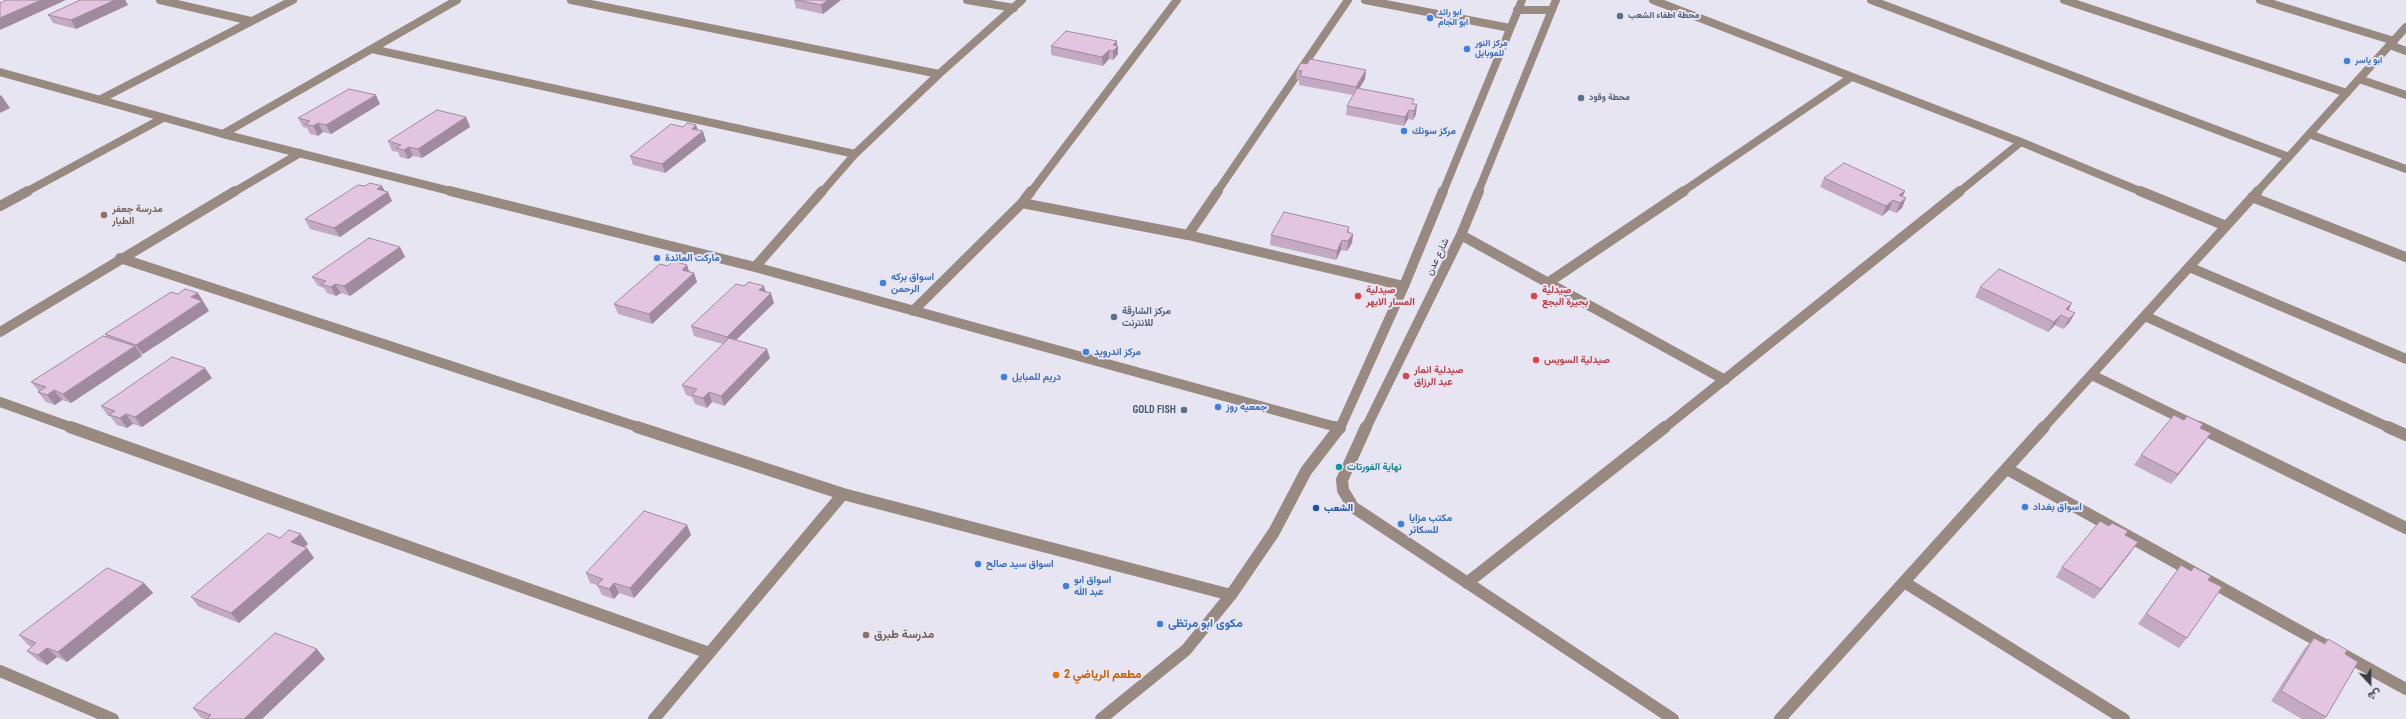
<!DOCTYPE html>
<html>
<head>
<meta charset="utf-8">
<style>
  body { margin:0 }
  #map { position:relative; width:2406px; height:719px; overflow:hidden; background:#e6e5f1; font-family:"Roboto Condensed",Vazirmatn,sans-serif }
  canvas { display:block }
  .north { position:absolute; left:2350px; top:663px; width:40px; height:40px; -webkit-text-stroke:3px #e6e5f1; paint-order:stroke; rotate:158deg; font-size:11px; font-weight:700; line-height:16px; text-align:center; color:#3b3b40 }
  .north::after { content:''; display:block; margin:auto; width:14px; height:18px; background:#3b3b40; clip-path:polygon(50% 0,100% 100%,50% 72%,0 100%) }
</style>
</head>
<body>
<div id="map">
<canvas width="2406" height="719"></canvas>
<div class="north">ش</div>
</div>
<script>
const ctx = document.querySelector('canvas').getContext('2d');
ctx.lineJoin = 'round';
function shape(rows) {
  const path = new Path2D();
  for (const r of rows) {
    path.moveTo(r[0], r[1]);
    for (let i = 2; i < r.length; i += 2) path.lineTo(r[i], r[i + 1]);
  }
  return path;
}
function stroke(path, color, width, dash) {
  ctx.strokeStyle = color;
  ctx.lineWidth = width;
  ctx.lineCap = dash ? 'butt' : 'round';
  ctx.setLineDash(dash || []);
  ctx.stroke(path);
}
function fill(path, color) {
  ctx.fillStyle = color;
  ctx.fill(path, 'evenodd');
}
function write(font, color, halo, rows, align = 'center') {
  ctx.font = font + ' "Roboto Condensed",Vazirmatn,sans-serif';
  ctx.lineWidth = 4;
  ctx.setLineDash([]);
  ctx.textBaseline = 'middle';
  ctx.strokeStyle = halo;
  ctx.fillStyle = color;
  for (const [text, x, y, turn = 0] of rows) {
    ctx.save();
    ctx.translate(x, y);
    ctx.rotate((+turn || 0) * Math.PI / 180);
    ctx.textAlign = isNaN(turn) ? turn : align;
    if (halo) ctx.strokeText(text, 0, 0);
    ctx.fillText(text, 0, 0);
    ctx.restore();
  }
}
stroke(shape([
  [160,0,251,21],
  [571,0,939,74],
  [967,0,1014,8],
  [1365,0,1510,28],
  [1653,0,2021,142,2142,192],
  [1871,0,2289,157],
  [2064,0,2347,93],
  [2260,0,2394,41],
  [1517,10,1552,10],
  [2390,45,2406,51],
  [372,49,855,154],
  [0,72,223,134,454,192],
  [2359,79,2406,95],
  [101,99,293,0],
  [223,134,457,0],
  [2309,134,2406,169],
  [26,192,163,118],
  [234,192,300,153],
  [822,192,855,154,939,74,1022,0],
  [1031,192,1177,0],
  [1217,192,1348,0],
  [1443,192,1522,0],
  [1478,192,1556,0],
  [1682,192,1850,78],
  [1959,192,2021,142],
  [2257,192,2406,27]
]), '#998a81', 8);
stroke(shape([
  [450,191,755,267,1340,428],
  [2140,191,2226,226],
  [2252,197,2406,257],
  [1022,203,1188,235,1404,286],
  [0,206,28,191],
  [1188,235,1218,191],
  [1461,235,1725,380],
  [120,258,641,428],
  [755,267,822,191],
  [2189,267,2406,359],
  [1549,282,1684,191],
  [913,311,1022,203,1031,191],
  [2145,316,2390,428],
  [0,332,235,191],
  [2092,375,2201,428],
  [0,402,73,428],
  [1340,428,1404,286,1443,191],
  [1366,428,1461,235,1479,191],
  [1664,428,1960,191],
  [2043,428,2258,191]
]), '#998a81', 10);
stroke(shape([
  [70,427,709,653],
  [637,427,843,494,1231,595],
  [1336,427,1340,428],
  [1366,427,1342,480,1343,490,1353,507,1673,719],
  [2199,427,2406,528],
  [2388,427,2406,435],
  [2007,469,2325,645],
  [1904,582,2124,719],
  [1467,583,1665,427],
  [2346,656,2406,689],
  [0,671,113,719],
  [654,719,843,494],
  [1101,719,1186,650,1231,595,1274,532,1306,471,1340,427],
  [1780,719,2044,427]
]), '#998a81', 12);
fill(shape([
  [125,0,128,5,76,29,53,23,48,15,126,0],
  [794,0,841,0,823,14,796,8],
  [1051,46,1118,46,1118,54,1113,60,1109,59,1103,66,1051,55],
  [1307,64,1366,70,1365,79,1359,89,1414,104,1416,114,1413,120,1408,119,1404,126,1346,115,1347,106,1353,95,1299,85,1299,80,1296,79,1297,70],
  [380,104,331,134,323,132,318,136,310,134,307,128,303,127,298,118],
  [466,117,470,127,422,158,413,156,408,159,400,157,398,152,392,151,388,141],
  [696,125,698,130,706,141,665,173,633,165,630,156,683,127],
  [1824,178,1905,191,1902,197,1902,208,1896,213,1889,210,1882,216,1820,187],
  [385,191,392,201,340,237,310,229,305,219],
  [1349,227,1349,233,1353,234,1352,243,1347,251,1341,250,1336,260,1270,245,1271,235],
  [400,247,405,257,350,296,341,293,336,296,327,293,324,288,318,286,312,277],
  [687,265,689,271,694,273,697,282,652,324,618,314,614,304,668,266],
  [1980,287,2068,310,2075,313,2069,323,2063,329,2055,325,2048,332,1975,297],
  [766,292,774,303,736,340,770,358,724,406,712,402,707,408,695,404,692,397,686,395,682,385,723,344,694,336,691,326],
  [198,293,209,311,143,354,141,354,142,356,71,403,62,400,55,405,46,402,38,392,39,391,31,382,106,337,105,334,178,294],
  [212,378,142,427,133,424,127,428,117,425,110,416,108,416,101,406],
  [2200,428,2211,433,2171,484,2134,465,2141,455],
  [687,525,691,535,634,598,619,593,614,599,602,595,597,585,590,583,586,573],
  [2125,535,2131,552,2094,599,2056,577,2062,567],
  [280,538,308,544,304,547,307,548,314,558,239,623,199,607,191,597],
  [2181,565,2191,571,2194,567,2208,580,2187,638,2179,648,2138,624],
  [144,583,153,593,67,662,57,657,47,665,37,660,27,651,32,647,28,645,19,635],
  [2314,638,2324,643,2328,639,2345,654,2326,717,2324,719,2302,719,2271,701,2305,648],
  [325,659,262,719,205,719,201,718,193,708]
]), '#c4a9c2');
fill(shape([
  [41,0,66,0,0,30,0,18],
  [115,0,125,0,128,5,76,29,71,20],
  [828,0,841,0,823,14,821,5],
  [1117,41,1117,46,1118,46,1118,54,1113,60,1113,45],
  [1109,50,1109,59,1103,66,1102,57],
  [1366,70,1365,79,1355,96,1356,87],
  [1,95,10,108,0,113,0,96],
  [376,95,380,104,331,134,326,125],
  [1417,104,1416,114,1413,120,1414,111],
  [1409,110,1408,119,1404,126,1405,117],
  [466,117,470,127,422,158,418,149],
  [318,123,323,132,318,136,313,126],
  [696,125,699,134,703,131,706,141,665,173,662,164,692,129],
  [409,147,413,156,408,159,404,150],
  [382,186,386,193,388,192,392,201,340,237,334,228,377,189],
  [1905,191,1901,200,1899,195],
  [1906,198,1902,208,1896,213,1900,203],
  [1893,200,1889,210,1882,216,1886,206],
  [1353,234,1352,243,1347,251,1348,241],
  [1342,240,1341,250,1336,260,1337,251],
  [400,247,405,257,350,296,344,286],
  [687,265,690,275,682,270],
  [694,273,697,282,652,324,649,314],
  [335,284,341,293,336,296,331,287],
  [764,286,767,296,759,290],
  [198,293,209,311,143,354,136,345,191,297],
  [771,293,774,303,730,346,727,337],
  [2072,303,2067,313,2066,309],
  [2075,313,2069,323,2063,329,2069,319],
  [2061,315,2055,325,2048,332,2054,322],
  [135,346,142,356,71,403,63,394],
  [767,349,770,358,724,406,721,396],
  [205,368,212,378,142,427,135,417],
  [54,390,62,400,55,405,47,395],
  [709,392,712,402,707,408,703,398],
  [126,414,133,424,127,428,120,418],
  [2211,433,2204,443,2171,484,2178,474],
  [687,525,691,535,634,598,630,588],
  [301,534,308,544,299,552,291,542],
  [2138,542,2131,552,2094,599,2101,589],
  [307,548,314,558,239,623,231,613],
  [144,583,153,593,67,662,58,652],
  [614,583,619,593,614,599,609,589],
  [47,648,57,657,47,665,38,655],
  [317,649,325,659,262,719,244,719]
]), '#a08a9e');
const building = shape([
  [6,0,41,0,0,18,0,3,6,0],
  [80,0,115,0,71,20,48,15,80,0],
  [796,0,828,0,821,5,796,0],
  [1066,31,1117,41,1113,45,1118,46,1113,51,1109,50,1102,57,1051,46,1066,31],
  [1310,59,1366,70,1356,87,1300,76,1302,71,1297,70,1301,63,1307,64,1310,59],
  [1357,88,1414,99,1412,104,1417,104,1414,111,1409,110,1405,117,1347,106,1357,88],
  [349,89,376,95,326,125,318,123,313,126,305,124,310,121,298,118,349,89],
  [437,110,466,117,418,149,409,147,404,150,396,148,401,145,388,141,437,110],
  [687,123,696,125,692,129,703,131,662,164,630,156,671,124,683,127,687,123],
  [1844,163,1905,191,1899,195,1906,198,1900,203,1893,200,1886,206,1824,178,1844,163],
  [370,183,382,186,377,189,388,192,334,228,305,219,358,185,365,186,370,183],
  [1284,212,1349,227,1347,232,1353,234,1348,241,1342,240,1337,251,1271,235,1284,212],
  [369,238,400,247,344,286,335,284,331,287,321,284,326,281,312,277,369,238],
  [673,261,687,265,682,270,694,273,649,314,614,304,660,264,668,266,673,261],
  [1999,269,2072,303,2066,309,2075,313,2069,319,2061,315,2054,322,1980,287,1999,269],
  [749,282,764,286,759,290,771,293,727,337,691,326,736,284,744,286,749,282],
  [185,289,198,293,191,297,202,301,136,345,105,334,171,292,178,294,185,289],
  [103,336,135,346,63,394,54,390,47,395,38,392,46,387,31,382,103,336],
  [729,338,767,349,721,396,709,392,703,398,692,395,697,389,682,385,729,338],
  [172,357,205,368,135,417,126,414,120,418,109,415,115,411,101,406,172,357],
  [2174,415,2184,420,2187,416,2203,424,2200,428,2211,433,2178,474,2141,455,2174,415],
  [644,511,687,525,630,588,614,583,609,589,597,585,603,579,586,573,644,511],
  [2100,521,2109,526,2112,523,2128,531,2125,535,2138,542,2101,589,2062,567,2100,521],
  [289,530,301,534,291,542,307,548,231,613,191,597,268,533,280,538,289,530],
  [2181,565,2191,571,2194,567,2211,576,2208,580,2222,587,2187,638,2146,614,2181,565],
  [107,568,144,583,58,652,47,648,38,655,27,651,36,643,19,635,107,568],
  [275,633,317,649,244,719,207,719,211,715,193,708,275,633],
  [2314,638,2325,644,2328,639,2347,650,2345,654,2358,662,2326,717,2281,691,2314,638]
]);
fill(building, '#e4c5e1');
stroke(building, '#a08a9e', 1);
for (const [x, y, r, color] of [
  [1620,16,4,"#5c6f8a"],
  [1430,18,4,"#3f7fe0"],
  [1467,49,4,"#3f7fe0"],
  [2347,61,4,"#3f7fe0"],
  [1581,98,4,"#5c6f8a"],
  [1404,131,4,"#3f7fe0"],
  [104,215,4,"#8d6e63"],
  [657,258,4,"#3f7fe0"],
  [883,283,4,"#3f7fe0"],
  [1358,296,4,"#e0444e"],
  [1534,296,4,"#e0444e"],
  [1114,317,4,"#5c6f8a"],
  [1086,352,4,"#3f7fe0"],
  [1536,360,4,"#e0444e"],
  [1406,376,4,"#e0444e"],
  [1004,377,4,"#3f7fe0"],
  [1218,407,4,"#3f7fe0"],
  [1184,410,4,"#5c6f8a"],
  [1339,467,4,"#0f9aa8"],
  [2025,507,4,"#3f7fe0"],
  [1316,508,4,"#1a4fb4"],
  [1401,524,4,"#3f7fe0"],
  [978,564,4,"#3f7fe0"],
  [1066,586,4,"#3f7fe0"],
  [1160,624,4,"#3f7fe0"],
  [866,635,4,"#8d6e63"],
  [1056,675,4,"#e8710a"]
]) {
  const dot = new Path2D();
  dot.arc(x, y, r, 0, 2 * Math.PI);
  ctx.fillStyle = color;
  ctx.fill(dot);
  stroke(dot, '#e6e5f1', 1.5);
}
write('bold 9px', '#366cbe', '#e6e5f1', [
  ["ابو رائد",1438,13],
  ["ابو الجام",1438,23],
  ["مركز النور",1475,44],
  ["للموبايل",1475,54],
  ["ابو ياسر",2355,61]
], 'left');
write('bold 9px', '#4e5e75', '#e6e5f1', [
  ["محطة اطفاء الشعب",1628,16],
  ["محطة وقود",1589,98]
], 'left');
write('bold 10px', '#366cbe', '#e6e5f1', [
  ["مركز سونك",1412,131],
  ["ماركت المائدة",665,258],
  ["اسواق بركه",891,277],
  ["الرحمن",891,289],
  ["مركز اندرويد",1094,352],
  ["دريم للمبايل",1012,377],
  ["جمعيه روز",1226,407],
  ["اسواق بغداد",2033,507],
  ["مكتب مزايا",1409,518],
  ["للسكائر",1409,530],
  ["اسواق سيد صالح",986,564],
  ["اسواق ابو",1074,580],
  ["عبد الله",1074,592]
], 'left');
write('bold 10px', '#785e54', '#e6e5f1', [
  ["مدرسة جعفر",112,209],
  ["الطيار",112,221]
], 'left');
write('10px', '#3b3b40', '#e6e5f1', [
  ["شارع عدن",1438,257,-64]
]);
write('bold 10px', '#be3a42', '#e6e5f1', [
  ["صيدلية",1366,290],
  ["المسار الابهر",1366,302],
  ["صيدلية",1542,290],
  ["بحيرة البجع",1542,302],
  ["صيدلية السويس",1544,360],
  ["صيدلية انمار",1414,370],
  ["عبد الرزاق",1414,382]
], 'left');
write('bold 10px', '#4e5e75', '#e6e5f1', [
  ["مركز الشارقة",1122,311],
  ["للانترنت",1122,323],
  ["GOLD FISH",1176,410,"right"]
], 'left');
write('bold 10px', '#0d838f', '#e6e5f1', [
  ["نهاية الفورتات",1347,467]
], 'left');
write('bold 10px', '#164399', '#e6e5f1', [
  ["الشعب",1324,508]
], 'left');
write('bold 12px', '#366cbe', '#e6e5f1', [
  ["مكوى ابو مرتظى",1168,624]
], 'left');
write('bold 12px', '#785e54', '#e6e5f1', [
  ["مدرسة طبرق",874,635]
], 'left');
write('bold 12px', '#c56008', '#e6e5f1', [
  ["مطعم الرياضي 2",1064,675]
], 'left');
</script>
</body>
</html>
